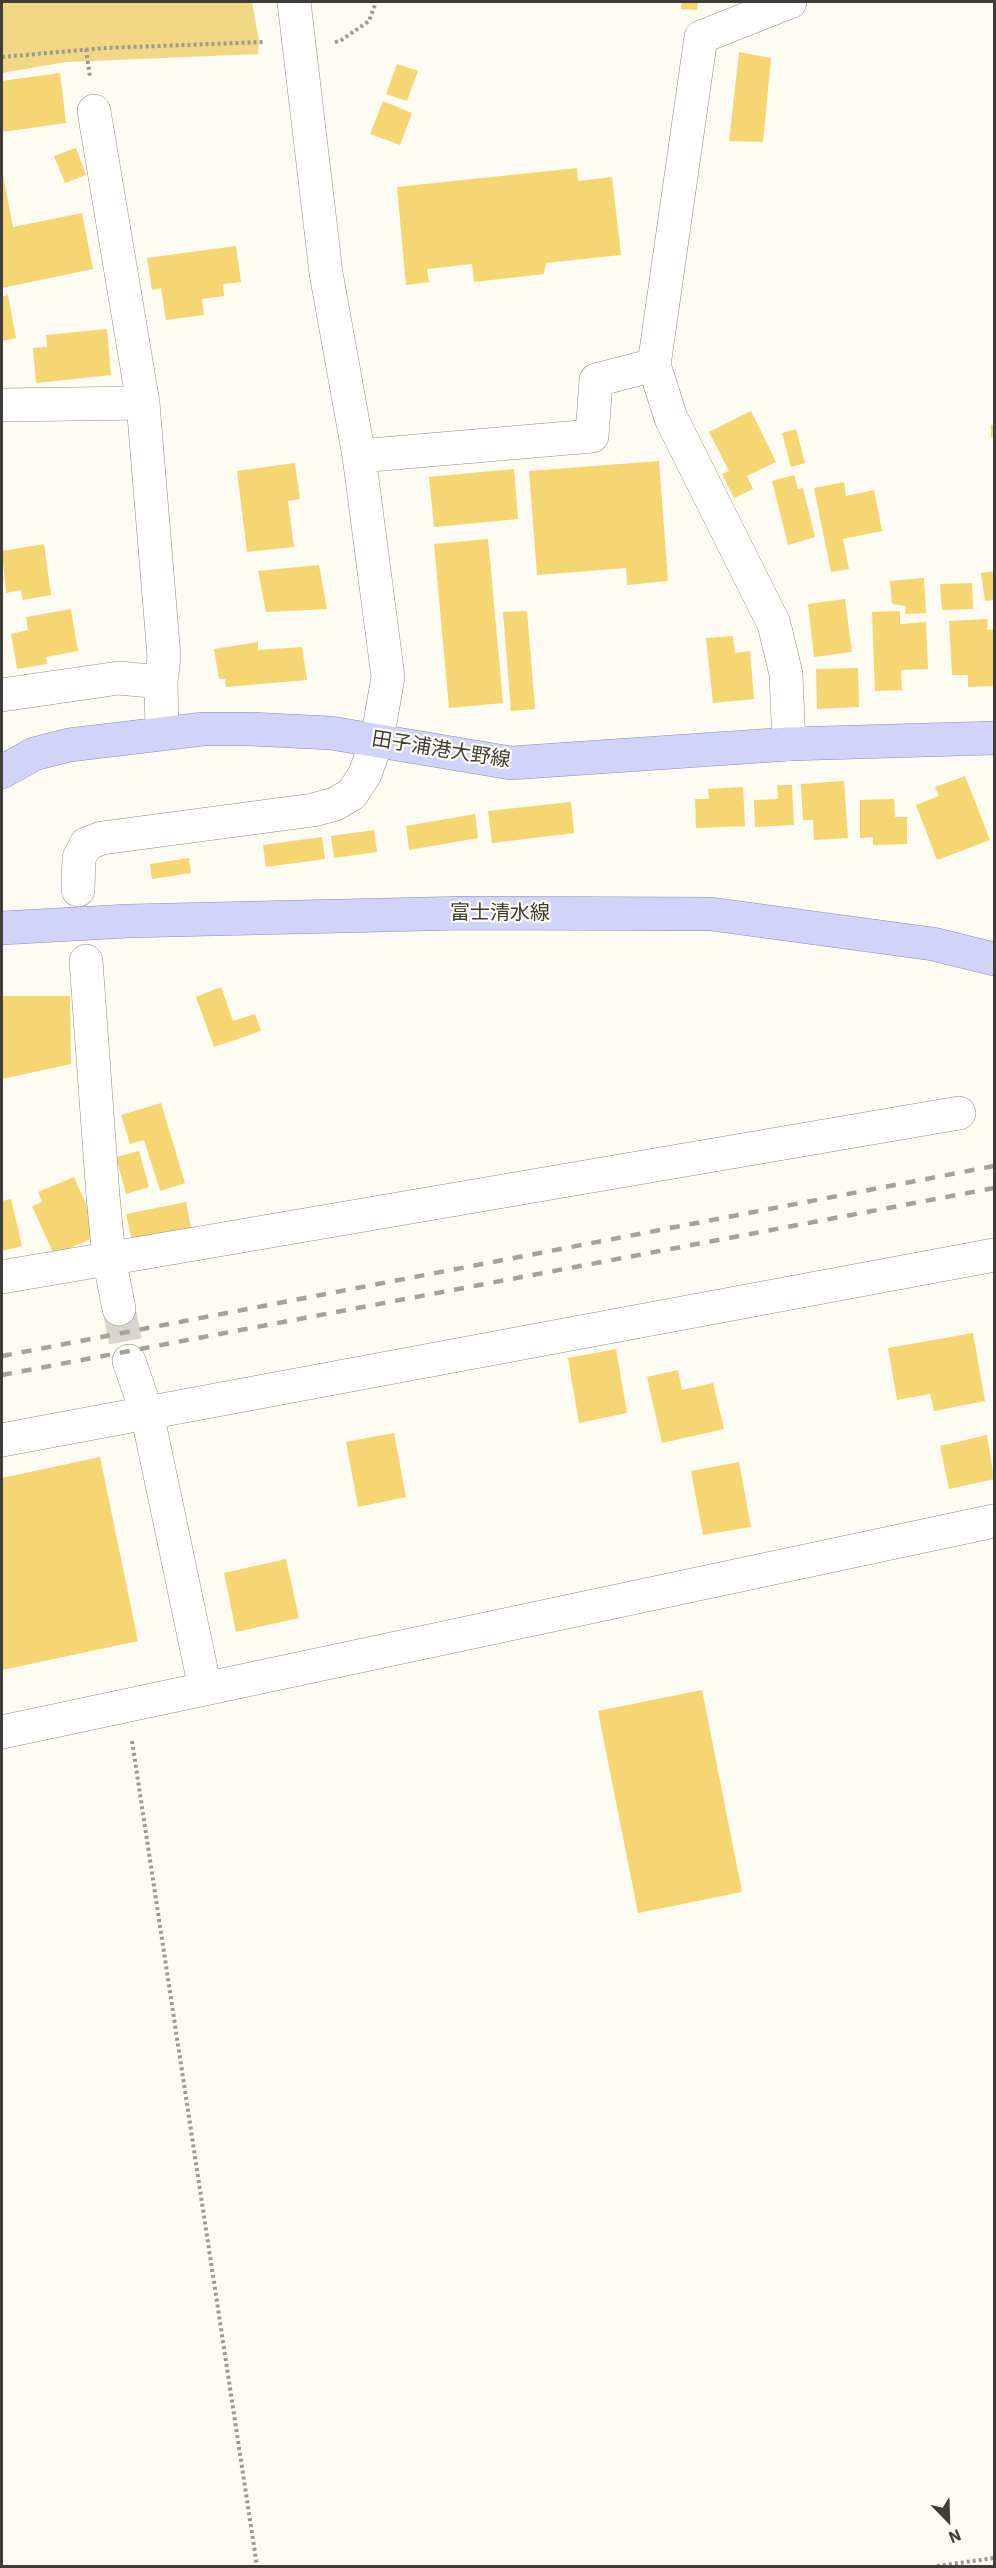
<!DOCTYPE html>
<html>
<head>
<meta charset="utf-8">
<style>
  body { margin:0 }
  #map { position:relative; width:996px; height:2568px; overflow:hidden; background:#fefbf2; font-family:"IBM Plex Sans",sans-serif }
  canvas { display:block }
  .frame { position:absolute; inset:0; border:3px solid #3e3d39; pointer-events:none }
  .north { position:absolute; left:918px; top:2490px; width:60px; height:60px; -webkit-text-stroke:4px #fefbf2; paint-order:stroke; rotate:157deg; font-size:16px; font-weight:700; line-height:24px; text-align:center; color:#3e3d39 }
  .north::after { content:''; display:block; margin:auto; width:21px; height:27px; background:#3e3d39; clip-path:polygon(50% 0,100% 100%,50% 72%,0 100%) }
</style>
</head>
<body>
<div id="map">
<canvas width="996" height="2568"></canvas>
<div class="frame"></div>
<div class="north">N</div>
</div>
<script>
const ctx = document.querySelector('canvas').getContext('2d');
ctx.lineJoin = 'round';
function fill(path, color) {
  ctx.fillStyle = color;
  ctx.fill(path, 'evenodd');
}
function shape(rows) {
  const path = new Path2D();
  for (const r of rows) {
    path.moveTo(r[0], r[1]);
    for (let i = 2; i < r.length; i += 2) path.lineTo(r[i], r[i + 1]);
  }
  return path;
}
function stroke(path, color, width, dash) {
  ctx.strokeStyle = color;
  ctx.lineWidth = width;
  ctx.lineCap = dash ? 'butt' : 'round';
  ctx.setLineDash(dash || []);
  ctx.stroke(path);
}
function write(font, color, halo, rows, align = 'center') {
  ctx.font = font + ' "IBM Plex Sans","Noto Sans JP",sans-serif';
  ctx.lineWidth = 4.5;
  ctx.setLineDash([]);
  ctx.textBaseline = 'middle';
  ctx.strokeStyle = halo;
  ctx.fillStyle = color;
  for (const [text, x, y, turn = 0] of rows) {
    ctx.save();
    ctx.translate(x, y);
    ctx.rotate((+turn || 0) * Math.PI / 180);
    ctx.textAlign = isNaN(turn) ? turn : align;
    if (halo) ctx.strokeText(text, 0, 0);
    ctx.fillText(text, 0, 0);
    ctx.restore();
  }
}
fill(shape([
  [2,2,252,2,259,41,258,54,66,62,2,73]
]), '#f2d785');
fill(shape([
  [682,2,698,2,697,10,681,9],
  [739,52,771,58,763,142,729,141],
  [397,64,418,71,407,101,386,94],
  [60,73,66,123,2,132,2,81],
  [383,101,412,113,400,145,370,134],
  [76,148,86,175,65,183,54,156],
  [577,168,578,181,612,177,621,255,546,263,544,274,474,282,472,264,427,269,429,282,406,285,397,187],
  [3,175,13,227,82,213,93,269,2,288],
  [236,246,241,282,223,284,224,296,202,299,204,315,166,320,161,288,152,290,147,258],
  [8,295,16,338,2,341,2,297],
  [107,329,111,375,36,383,33,348,47,347,46,335],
  [751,411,776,462,747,476,753,489,734,498,722,474,729,471,709,432],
  [991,425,994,425,994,437,991,437],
  [796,429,805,463,791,467,782,433],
  [659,461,668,581,627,585,626,568,537,575,529,471],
  [295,463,300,499,288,501,294,547,247,552,237,471],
  [514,469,518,519,434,527,429,477],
  [794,475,798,489,803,488,815,537,788,545,772,481],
  [844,482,846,496,874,490,882,531,843,539,849,569,831,572,814,488],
  [488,539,503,703,449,708,434,544],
  [44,544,51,595,23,600,21,590,6,593,2,551],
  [319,565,327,609,266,612,258,571],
  [994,571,994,600,985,601,981,573],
  [924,578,926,613,905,614,906,606,892,604,890,581],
  [972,583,973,609,942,610,940,584],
  [845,599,852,652,814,657,808,604],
  [71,609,78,651,46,657,47,664,17,669,11,634,28,630,26,617],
  [527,611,535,709,511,711,503,612],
  [900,611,900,624,926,622,928,669,901,670,902,690,875,691,872,612],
  [988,619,987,630,994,629,994,686,968,687,968,675,952,675,949,621],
  [733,636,735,653,750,651,754,699,713,703,706,638],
  [258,642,258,650,302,647,307,680,226,687,225,679,219,679,214,649],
  [858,668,859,707,817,709,816,669],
  [965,776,990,840,937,860,916,805,939,796,935,787],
  [844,781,848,838,814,840,813,820,803,820,801,784],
  [777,785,792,785,794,825,755,827,754,800,778,799],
  [743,787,745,826,696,828,695,799,709,799,708,789],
  [894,799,895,817,907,817,907,844,873,845,873,837,860,838,860,800],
  [571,802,574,833,492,843,488,811],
  [475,814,478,838,409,850,406,826],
  [374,830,377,852,334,858,331,836],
  [322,837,325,859,266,867,263,845],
  [189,858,191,873,152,879,150,864],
  [221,987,233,1021,255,1014,261,1031,214,1047,196,997],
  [2,996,70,996,71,1064,2,1079],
  [161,1103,185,1183,160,1191,144,1140,130,1144,121,1115],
  [139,1151,149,1187,126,1194,116,1157],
  [74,1177,100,1235,54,1255,32,1206,42,1202,38,1192],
  [11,1199,22,1246,2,1251,2,1201],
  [186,1202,191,1228,132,1241,126,1214],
  [973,1333,985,1401,934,1411,930,1394,897,1400,888,1348],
  [616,1349,627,1413,579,1423,568,1358],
  [678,1370,682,1390,713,1383,724,1429,662,1443,647,1377],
  [394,1433,406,1497,358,1507,346,1442],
  [987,1435,994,1479,949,1489,940,1446],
  [100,1457,138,1641,2,1670,2,1478],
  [739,1462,751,1527,703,1535,691,1471],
  [286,1559,299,1618,236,1632,224,1573],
  [702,1690,742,1892,638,1913,598,1711]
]), '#f6d672');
stroke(shape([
  [119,1309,129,1361]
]), '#d8d5cd', 33, [33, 16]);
const minor = shape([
  [94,111,143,403],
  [2,405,143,403,164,657,161,682,162,733],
  [359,456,592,436,596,380,654,365],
  [2,695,119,678,161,682],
  [789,744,786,674,774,624,671,418,654,365,701,37,790,2],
  [78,890,79,858,86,844,102,838,313,810,335,804,352,794,365,774,377,740,388,677,359,456,326,273,294,2],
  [86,961,103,1196,109,1258,119,1309],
  [2,1277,959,1113],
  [129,1361,147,1413,205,1688],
  [2,1440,994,1255],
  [2,1732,994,1521]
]);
const major = shape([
  [2,772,34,754,69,745,203,729,250,729,331,733,511,763,789,744,994,738],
  [2,928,128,921,468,913,711,914,933,944,994,959]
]);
stroke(minor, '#908d85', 34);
stroke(major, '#8b8bb4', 34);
stroke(shape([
  [335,42,340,41,369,21,376,2],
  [86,49,90,77],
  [2,57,105,48,264,42],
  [132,1741,257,2566],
  [937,2566,994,2558]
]), '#9c9a94', 4, [3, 3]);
stroke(minor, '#fff', 33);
stroke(major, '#d2d3fa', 33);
stroke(shape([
  [2,1356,994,1166],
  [2,1375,994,1188]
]), '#a4a29c', 4.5, [10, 10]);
write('20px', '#3e3d39', '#fefbf2', [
  ["田子浦港大野線",441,750,9],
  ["富士清水線",500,913]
]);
</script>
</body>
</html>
